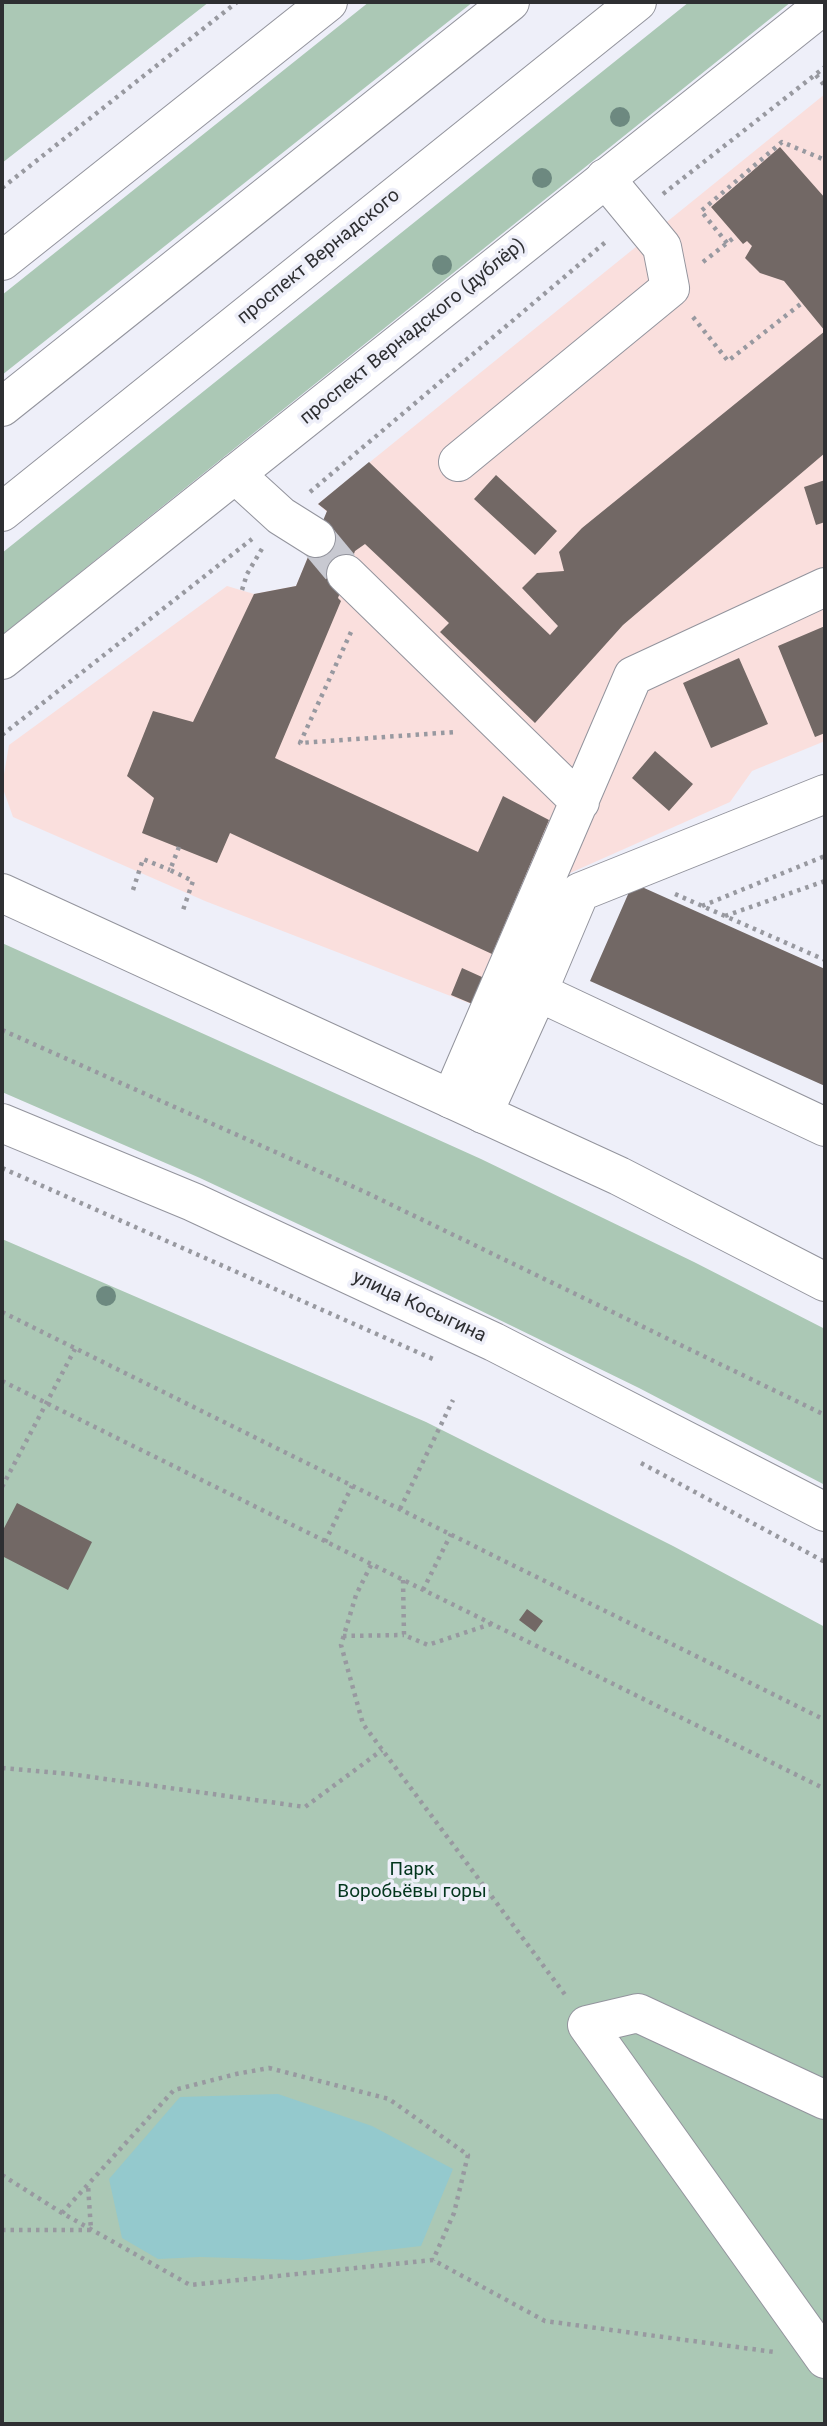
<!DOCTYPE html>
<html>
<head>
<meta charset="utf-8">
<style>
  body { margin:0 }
  #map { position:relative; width:827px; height:2426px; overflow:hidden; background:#eeeff9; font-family:Roboto,sans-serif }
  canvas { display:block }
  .frame { position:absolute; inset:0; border:4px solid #2e2f32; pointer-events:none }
</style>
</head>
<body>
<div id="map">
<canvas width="827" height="2426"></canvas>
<div class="frame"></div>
</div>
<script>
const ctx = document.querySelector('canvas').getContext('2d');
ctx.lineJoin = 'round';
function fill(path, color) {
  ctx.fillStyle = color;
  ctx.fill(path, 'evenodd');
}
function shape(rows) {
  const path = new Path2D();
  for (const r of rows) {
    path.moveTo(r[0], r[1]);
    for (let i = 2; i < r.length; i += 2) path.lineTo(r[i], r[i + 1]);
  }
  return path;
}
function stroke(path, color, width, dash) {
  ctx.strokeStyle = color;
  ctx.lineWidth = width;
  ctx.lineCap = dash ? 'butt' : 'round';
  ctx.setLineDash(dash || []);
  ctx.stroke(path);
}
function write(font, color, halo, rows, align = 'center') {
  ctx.font = font + ' Roboto,sans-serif';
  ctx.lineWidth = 7;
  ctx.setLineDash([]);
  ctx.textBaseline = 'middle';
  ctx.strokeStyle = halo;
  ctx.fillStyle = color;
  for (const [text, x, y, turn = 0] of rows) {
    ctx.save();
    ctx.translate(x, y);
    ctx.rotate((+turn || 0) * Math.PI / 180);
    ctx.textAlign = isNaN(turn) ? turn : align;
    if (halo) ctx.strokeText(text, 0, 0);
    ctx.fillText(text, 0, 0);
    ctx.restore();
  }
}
fill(shape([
  [825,94,825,741,752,771,730,802,570,873,510,1019,205,901,13,817,2,786,9,745,227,586,254,594,296,586,327,512,318,504]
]), '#fadfdd');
fill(shape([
  [2,2,209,2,2,163],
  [369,2,473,2,2,375,2,295],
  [689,2,791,2,2,635,2,553],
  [2,943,481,1159,694,1262,825,1329,825,1485,639,1388,428,1285,200,1178,2,1092],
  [2,1239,426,1422,673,1546,825,1627,825,2424,2,2424]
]), '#abc8b5');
fill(shape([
  [278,2094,372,2126,453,2169,421,2246,300,2260,200,2257,158,2259,122,2238,109,2179,180,2097]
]), '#94c9cd');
fill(shape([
  [780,147,825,198,825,453,623,625,535,723,440,632,449,623,365,544,355,551,338,598,341,601,275,758,478,852,503,796,549,820,492,954,230,833,217,863,142,833,154,798,127,776,153,711,193,722,254,594,296,586,327,511,318,504,369,462,550,635,558,626,522,588,537,573,564,571,559,552,582,528,825,331,784,281,760,273,745,258,752,246,747,241,743,244,711,207],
  [496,475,557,531,535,555,474,499],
  [825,480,825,522,816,525,804,487],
  [825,626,825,733,815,737,778,646],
  [739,658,768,724,711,748,683,683],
  [655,751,693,784,669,811,632,778],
  [633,883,825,969,825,1086,590,981],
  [462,968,493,982,482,1008,451,995],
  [17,1503,92,1542,68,1590,2,1556,2,1532],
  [527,1609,543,1621,535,1632,519,1620]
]), '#726865');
stroke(shape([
  [316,538,346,574]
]), '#c8c9d1', 38, [38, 19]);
const minor = shape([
  [458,462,670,288,662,247,605,178],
  [235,474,281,516,316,538],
  [346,574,580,802],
  [538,992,825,1127],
  [451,1099,633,676,825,587],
  [483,1114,531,1008,580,892,825,794],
  [825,2100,638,2013,587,2025,825,2359]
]);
const major = shape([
  [2,261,328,2],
  [2,407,510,2],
  [2,512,637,2],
  [2,660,825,4],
  [2,893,619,1176,825,1282],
  [2,1123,193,1202,494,1342,825,1512]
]);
stroke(minor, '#93949d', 40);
stroke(major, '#93949d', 40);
stroke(shape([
  [816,75,825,86],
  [2,188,237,2],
  [663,194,825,67],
  [727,243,701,211,782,142,825,160],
  [703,262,736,236],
  [693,317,728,361,802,303],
  [310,492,608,240],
  [242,590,247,574,263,547],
  [351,632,300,743,455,732],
  [2,735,252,539],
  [179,847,170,870,193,881,182,913],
  [133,890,143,859,170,870],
  [675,894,825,960],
  [702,906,825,856],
  [725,916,825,881],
  [2,1030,365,1192,825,1415],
  [2,1168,433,1359],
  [2,1312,825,1720],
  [2,1381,825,1789],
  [641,1463,825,1562],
  [2,1487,75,1349],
  [400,1509,453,1400],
  [325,1542,352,1486],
  [371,1565,356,1595,341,1645,363,1724,566,1996],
  [403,1580,404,1635,428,1645,491,1624],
  [423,1590,451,1534],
  [343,1636,404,1635],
  [2,1768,70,1774,305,1807,382,1750],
  [2,2175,62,2213,190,2285,433,2260,545,2321,774,2352],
  [62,2213,174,2090,236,2074,269,2068,389,2099,468,2155,454,2213,433,2260],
  [2,2230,91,2230,88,2185]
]), '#9899a0', 4.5, [3.5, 5]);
stroke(minor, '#fff', 38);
stroke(major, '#fff', 38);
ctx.fillStyle = '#6d8980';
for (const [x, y] of [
  [620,117],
  [542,178],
  [442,265],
  [106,1296]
]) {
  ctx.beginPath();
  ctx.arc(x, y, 10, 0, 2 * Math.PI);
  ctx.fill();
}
write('19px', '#2e2f32', '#eeeff9', [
  ["проспект Вернадского",319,257,-39],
  ["проспект Вернадского (дублёр)",413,332,-39],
  ["улица Косыгина",419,1307,25]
]);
write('19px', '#03361d', '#eeeff9', [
  ["Парк",412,1870],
  ["Воробьёвы горы",412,1892]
]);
</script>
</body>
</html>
